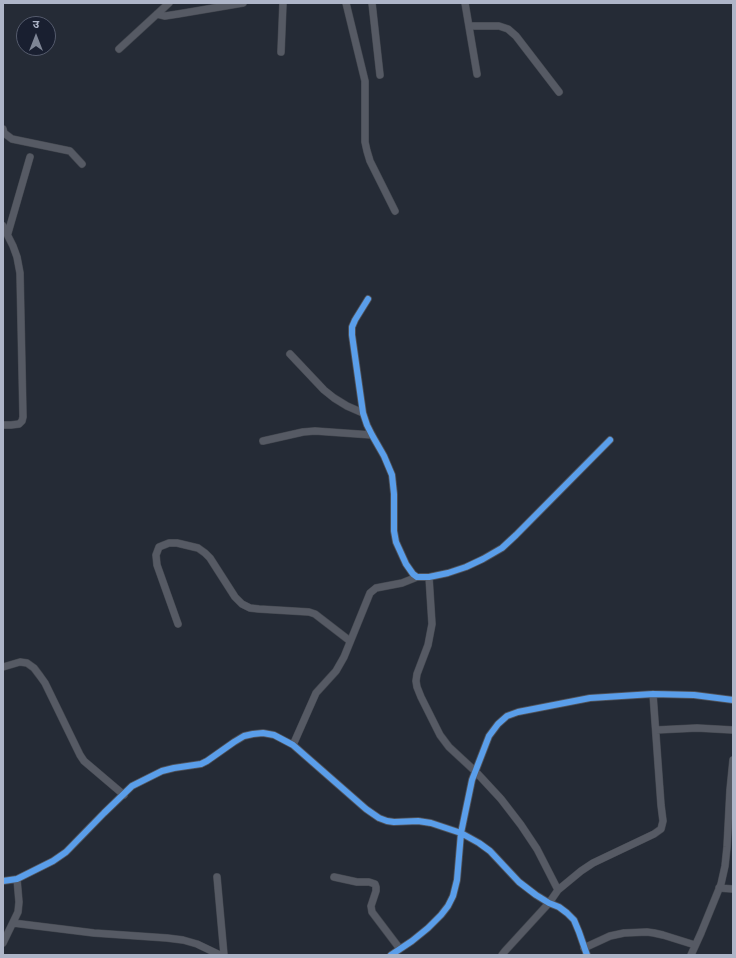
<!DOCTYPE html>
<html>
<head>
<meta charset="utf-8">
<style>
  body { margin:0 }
  #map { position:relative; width:736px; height:958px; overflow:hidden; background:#252b36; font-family:"Nunito Sans","Noto Sans Devanagari",sans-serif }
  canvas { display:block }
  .frame { position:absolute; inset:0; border:4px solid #aeb5c8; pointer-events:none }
  .north { position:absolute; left:16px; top:16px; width:40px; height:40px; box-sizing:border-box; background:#191f30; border:1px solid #555b6d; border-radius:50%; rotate:0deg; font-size:11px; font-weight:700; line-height:16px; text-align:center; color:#aeb5c8 }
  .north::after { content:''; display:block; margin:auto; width:14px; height:18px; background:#7e8595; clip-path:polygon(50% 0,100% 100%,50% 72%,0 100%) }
</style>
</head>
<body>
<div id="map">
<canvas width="736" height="958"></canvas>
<div class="frame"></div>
<div class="north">उ</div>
</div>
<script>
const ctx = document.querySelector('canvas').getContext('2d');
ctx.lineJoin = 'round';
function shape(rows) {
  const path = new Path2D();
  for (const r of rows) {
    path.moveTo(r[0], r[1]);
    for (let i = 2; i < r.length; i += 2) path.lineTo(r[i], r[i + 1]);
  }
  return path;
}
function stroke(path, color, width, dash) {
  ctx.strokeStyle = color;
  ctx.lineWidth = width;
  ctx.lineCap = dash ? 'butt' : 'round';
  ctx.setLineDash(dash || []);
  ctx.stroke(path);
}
const minor = shape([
  [346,3,365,81,365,142,367,151,370,161,395,211],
  [372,3,380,75],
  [465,3,477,74],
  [157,14,165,16,178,14,243,3],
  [469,26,499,26,508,29,516,36,559,92],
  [119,49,169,3],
  [281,52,283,3],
  [3,129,4,133,12,139,70,151,82,164],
  [3,226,13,246,17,257,20,273,23,417,22,421,19,424,11,425,3,425],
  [8,233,30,157],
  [368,299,355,320,352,327,352,335,363,413,367,425,372,435,384,456,392,475,394,494,394,531,396,542,406,564,413,574,417,577,429,577,448,573,466,567,483,559,502,548,516,535,610,440],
  [290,354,324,390,334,398,347,406,363,413],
  [263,441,303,432,315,431,372,435],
  [429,577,432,624,428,645,417,674,416,681,417,687,421,697,440,735,449,747,476,772,501,799,521,825,537,849,558,890],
  [178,624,157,565,156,555,159,547,169,543,177,543,198,548,205,553,210,558,235,597,242,604,250,608,259,609,309,612,315,614,350,641],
  [3,667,20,662,27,663,34,668,40,676,45,683,80,755,84,761,124,795],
  [656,730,697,728,733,730],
  [293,745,316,693,336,671,344,657,370,593,376,588,402,583,417,577],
  [217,877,224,955],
  [334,877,357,882,369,882,375,884,376,887,376,891,371,906,372,912,400,949],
  [3,881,17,879,53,861,66,852,104,813,132,786,162,771,174,768,201,764,207,761,234,742,244,736,253,734,263,733,274,735,293,745,366,809,379,818,387,821,394,822,418,821,431,823,461,833,479,843,490,851,519,882,536,895,549,903,559,907,567,913,574,920,579,932,587,955],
  [719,888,733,889],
  [13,923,94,933,167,938,183,940,197,944,220,955],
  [3,943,18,912,19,902,17,879],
  [584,948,610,936,624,933,647,932,654,933,663,935,695,945],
  [391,955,412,941,428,928,441,915,448,906,453,896,457,880,461,833,472,780,489,736,498,724,507,716,518,712,590,698,653,694,694,695,733,700],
  [502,955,505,951,549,903,558,890,581,871,593,863,654,834,661,829,663,821,661,805,653,694],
  [691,955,701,933,721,884,725,866,727,847,730,790,733,760]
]);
stroke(minor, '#42464e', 8);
stroke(minor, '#565a64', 7);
stroke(shape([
  [368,299,355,320,352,327,352,335,363,413,367,425,372,435,384,456,392,475,394,494,394,531,396,542,406,564,413,574,417,577,429,577,448,573,466,567,483,559,502,548,516,535,610,440],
  [3,881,17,879,53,861,66,852,104,813,132,786,162,771,174,768,201,764,207,761,234,742,244,736,253,734,263,733,274,735,293,745,366,809,379,818,387,821,394,822,418,821,431,823,461,833,479,843,490,851,519,882,536,895,549,903,559,907,567,913,574,920,579,932,587,955],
  [391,955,412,941,428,928,441,915,448,906,453,896,457,880,461,833,472,780,489,736,498,724,507,716,518,712,590,698,653,694,694,695,733,700]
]), '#5a9eea', 6);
</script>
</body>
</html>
